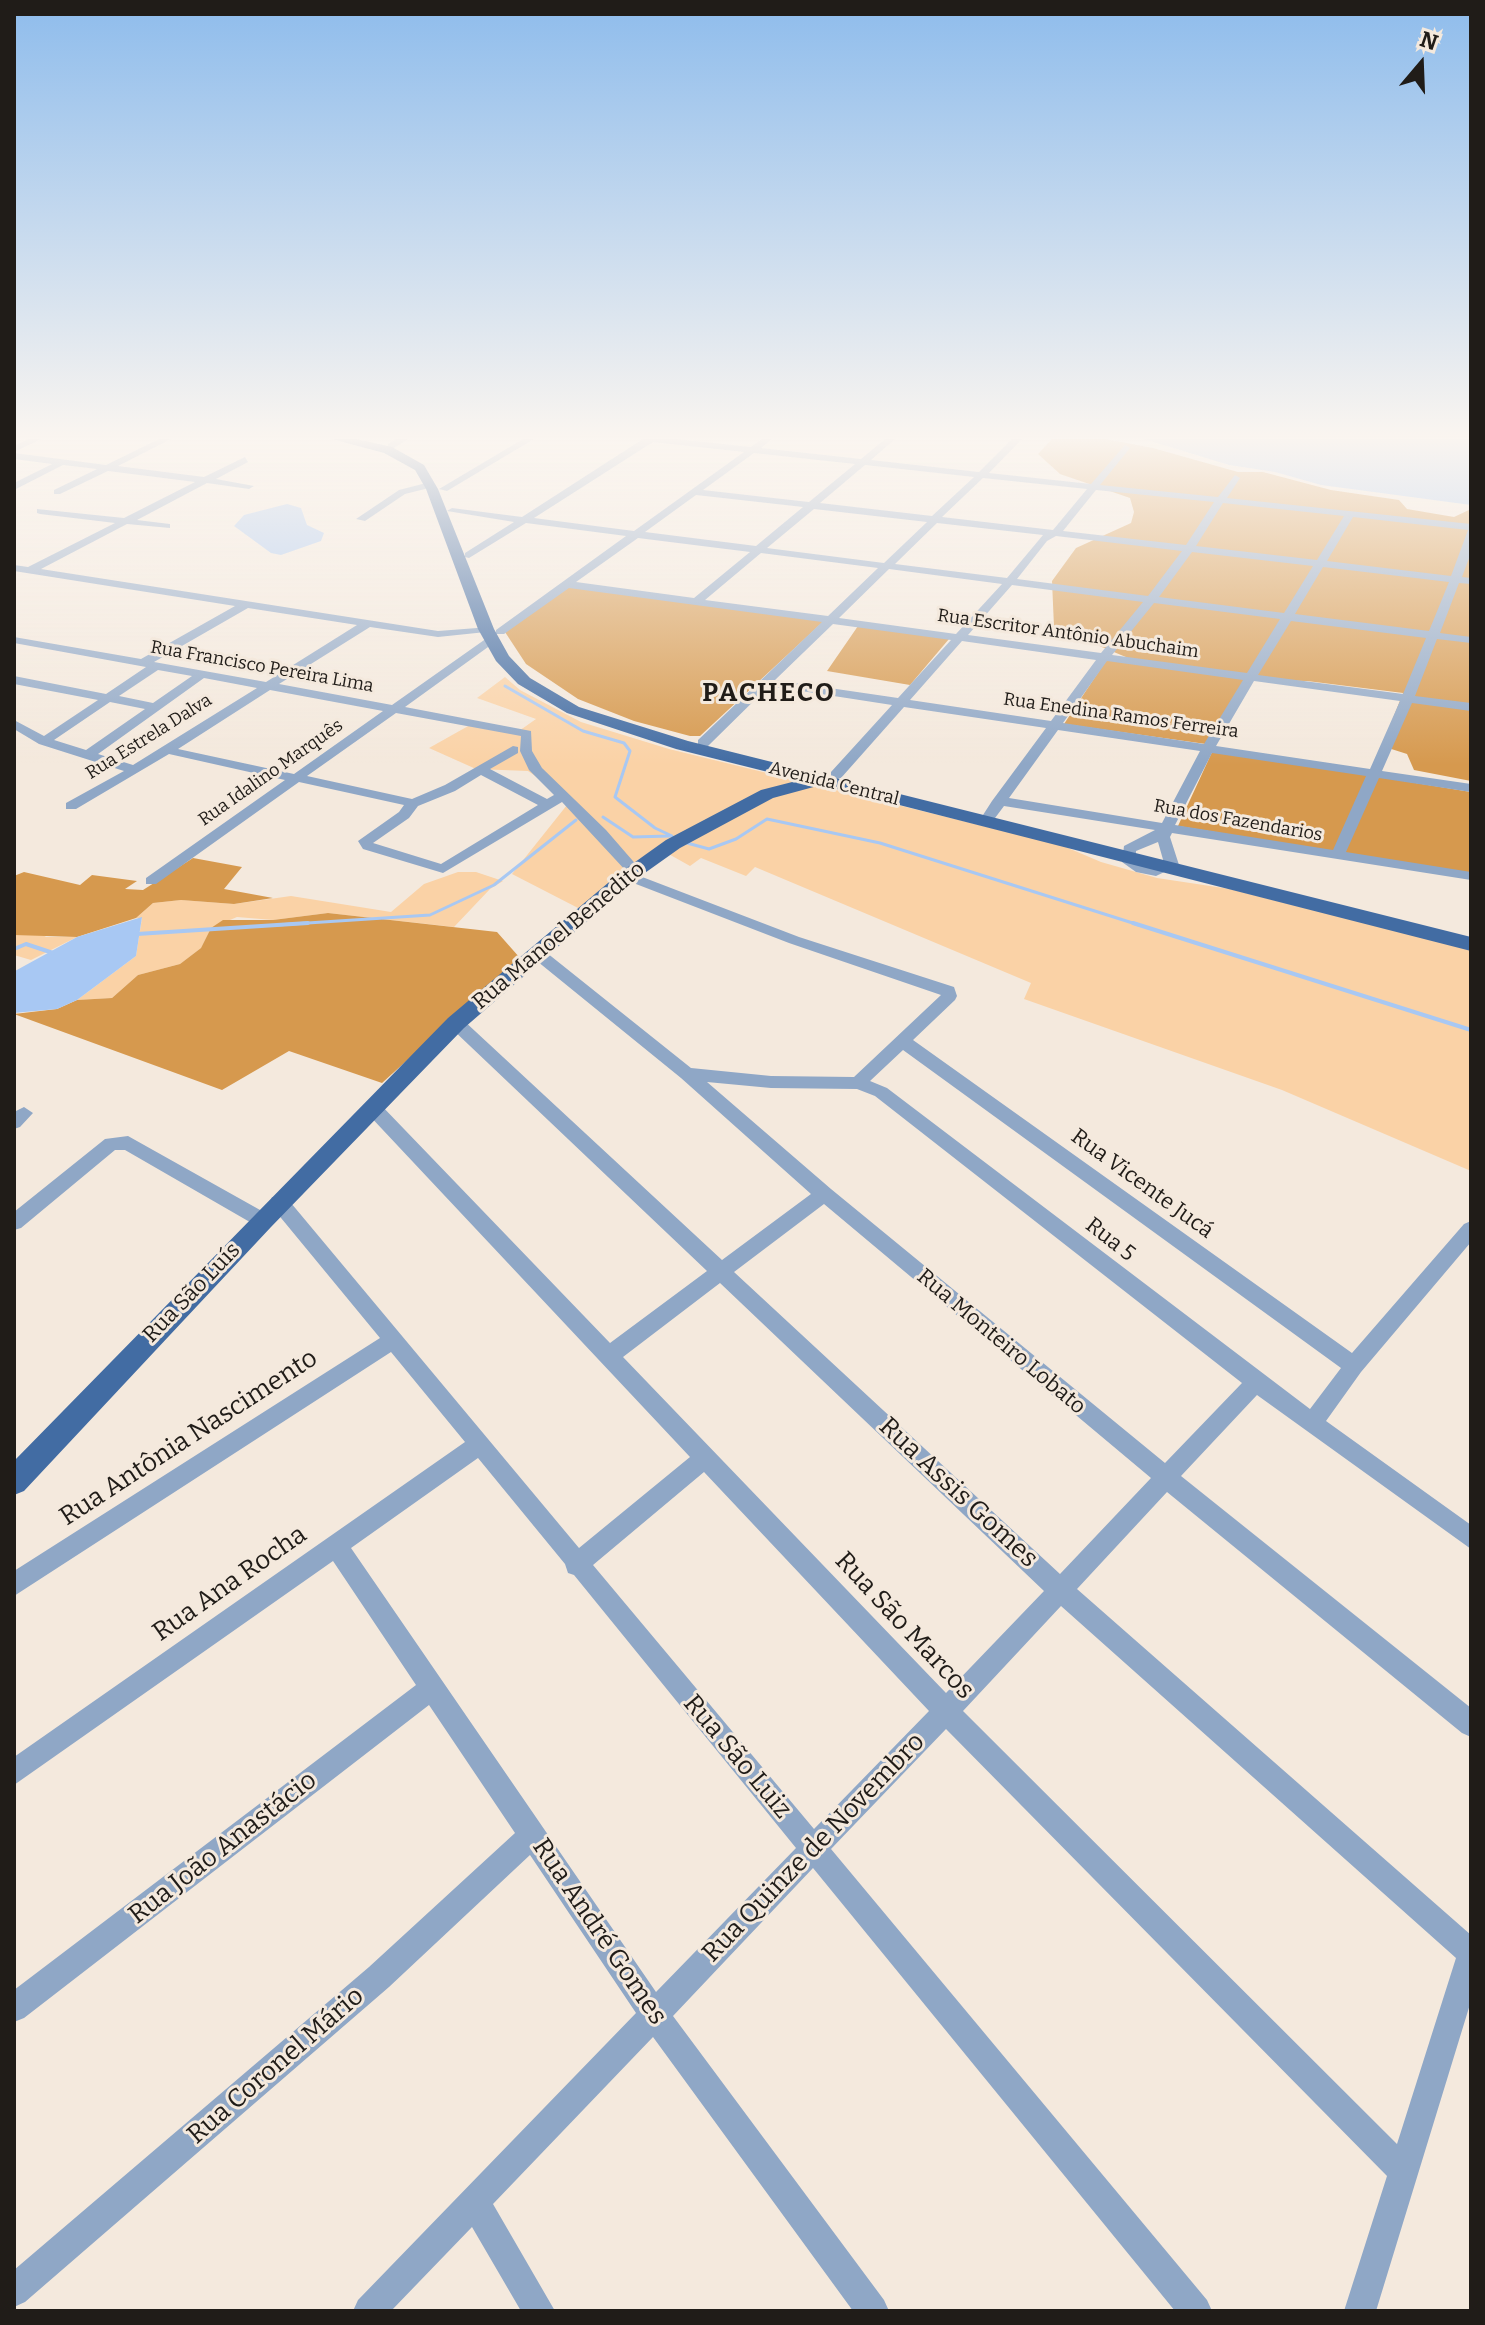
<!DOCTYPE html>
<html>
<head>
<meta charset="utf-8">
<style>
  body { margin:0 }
  #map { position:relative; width:1485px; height:2325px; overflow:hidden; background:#f4e9dd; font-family:Bitter,serif }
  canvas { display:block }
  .frame { position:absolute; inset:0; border:16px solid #201c18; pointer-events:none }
  .north { position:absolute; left:1381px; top:24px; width:80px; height:80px; -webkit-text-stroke:6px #f4e9dd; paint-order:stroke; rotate:19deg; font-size:22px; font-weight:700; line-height:32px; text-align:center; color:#201c18 }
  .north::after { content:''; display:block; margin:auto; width:28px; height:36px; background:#201c18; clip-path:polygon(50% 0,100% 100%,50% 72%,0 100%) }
</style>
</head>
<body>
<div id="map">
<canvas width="1485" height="2325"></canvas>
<div class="frame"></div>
<div class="north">N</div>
</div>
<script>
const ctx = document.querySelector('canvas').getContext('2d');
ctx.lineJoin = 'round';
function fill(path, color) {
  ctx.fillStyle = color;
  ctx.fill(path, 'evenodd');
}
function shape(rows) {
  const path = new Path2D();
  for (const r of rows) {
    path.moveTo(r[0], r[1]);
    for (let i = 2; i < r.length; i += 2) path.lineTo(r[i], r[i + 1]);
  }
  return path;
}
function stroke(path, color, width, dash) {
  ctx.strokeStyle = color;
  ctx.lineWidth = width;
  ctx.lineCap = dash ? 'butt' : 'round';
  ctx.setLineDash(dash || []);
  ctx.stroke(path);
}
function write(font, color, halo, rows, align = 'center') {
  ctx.font = font + ' Bitter,serif';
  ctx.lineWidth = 6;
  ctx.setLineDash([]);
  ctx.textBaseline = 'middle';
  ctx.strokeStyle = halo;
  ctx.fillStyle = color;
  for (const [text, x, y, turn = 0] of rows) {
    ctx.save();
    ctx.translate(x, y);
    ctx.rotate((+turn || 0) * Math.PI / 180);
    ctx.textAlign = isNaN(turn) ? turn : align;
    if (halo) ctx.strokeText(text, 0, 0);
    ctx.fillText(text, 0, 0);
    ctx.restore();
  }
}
fill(shape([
  [505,677,520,690,581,722,669,749,1061,845,1101,862,1157,878,1230,889,1471,950,1471,1171,1282,1090,1024,999,1031,983,755,867,746,876,701,858,690,866,658,848,639,859,580,909,512,874,571,800,528,771,476,769,429,748,470,725,516,733,536,719,477,698],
  [458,872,476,872,503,881,490,889,454,927,328,913,273,920,237,917,211,928,201,948,180,964,138,975,112,998,77,1000,136,956,142,918,136,918,153,903,181,900,234,904,291,896,391,912,424,884],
  [41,933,46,937,77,937,31,960,14,955,14,935]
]), '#fad2a6');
fill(shape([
  [1052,439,1105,439,1153,448,1238,472,1263,472,1331,490,1399,500,1407,509,1454,517,1471,509,1471,781,1414,770,1407,754,1382,746,1403,693,1307,681,1246,680,1206,744,1064,724,1107,659,1133,660,1054,627,1052,581,1076,548,1131,523,1134,512,1130,498,1060,474,1038,454],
  [568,585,825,620,700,736,690,736,634,721,578,699,526,664,505,632],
  [858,626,949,639,910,685,827,671],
  [1213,750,1471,792,1471,874,1178,826],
  [193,858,242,867,224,889,273,898,234,904,181,900,153,903,136,918,77,937,14,935,14,876,24,872,80,885,92,875,137,881,125,889,143,890],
  [328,913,497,932,520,958,382,1083,289,1051,222,1090,14,1014,57,1009,77,1000,112,998,138,975,180,964,201,948,211,928,223,920,273,920]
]), '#d6994e');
fill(shape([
  [1144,439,1471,439,1471,505,1321,485,1275,472,1229,465],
  [287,504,301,508,307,525,324,533,321,541,281,555,271,553,234,526,244,515],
  [142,917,136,956,77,1000,57,1009,14,1013,15,971,77,937]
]), '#a8c8f3');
stroke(shape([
  [505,686,583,731,624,743,630,751,615,797,655,828,672,836],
  [603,817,633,837,670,836],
  [687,843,709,849,736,839,767,819,880,843,1139,925],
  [277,925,430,915,494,885,576,820]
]), '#a8c8f3', 3);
stroke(shape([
  [1133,923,1471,1030],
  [137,934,308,923],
  [14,949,26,944,53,953]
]), '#a8c8f3', 4);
fill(shape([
  [28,439,41,439,14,452,14,446,28,439],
  [159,439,171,439,118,466,204,477,245,457,248,462,216,479,254,486,249,489,207,483,137,520,170,524,170,528,127,524,41,569,438,631,490,627,492,629,486,632,438,637,370,627,279,684,392,705,487,638,495,638,495,642,405,707,531,731,532,751,542,768,606,830,639,868,641,871,637,875,799,937,954,987,957,996,955,1000,913,1040,1352,1353,1464,1224,1471,1221,1471,1242,1361,1372,1326,1421,1471,1525,1471,1549,1257,1395,1181,1476,1471,1708,1471,1737,1462,1733,1167,1492,1077,1589,1471,1935,1471,2001,1376,2311,1344,2311,1387,2176,946,1729,831,1849,1207,2300,1212,2311,1175,2311,813,1868,673,2016,884,2300,889,2311,853,2311,653,2037,493,2204,555,2311,521,2311,472,2227,391,2311,353,2311,358,2300,636,2013,530,1855,389,1987,25,2302,14,2307,14,2270,369,1967,515,1833,429,1705,24,2018,14,2022,14,1990,416,1685,333,1561,14,1785,14,1757,465,1442,391,1352,14,1596,14,1571,380,1338,272,1207,270,1202,272,1197,286,1197,579,1548,690,1457,367,1113,364,1108,367,1103,379,1103,610,1343,707,1271,450,1027,448,1023,450,1019,462,1019,722,1260,811,1194,681,1078,532,957,529,953,532,949,542,949,691,1068,771,1076,854,1077,941,995,789,943,623,879,621,876,627,872,562,802,443,873,363,849,358,841,399,812,404,805,299,782,156,884,146,884,146,878,285,780,169,754,76,809,66,809,66,803,124,771,39,744,14,729,14,720,44,736,98,700,14,684,14,676,106,694,146,667,14,643,14,637,141,659,235,606,14,571,14,565,28,567,115,523,40,514,37,513,37,509,124,518,195,482,108,471,60,494,54,494,54,490,97,469,63,465,14,490,14,483,52,464,14,459,14,453,106,465,159,439],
  [248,608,357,625,266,682,154,662,248,608],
  [158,670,192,676,153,703,119,696,158,670],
  [204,678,257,688,133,765,98,754,204,678],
  [270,690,383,711,294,774,178,749,270,690],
  [110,702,145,709,86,750,54,740,110,702],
  [396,713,521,736,520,751,529,770,554,795,547,799,490,769,518,753,518,747,513,746,445,785,412,799,307,776,396,713],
  [481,775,538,805,441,864,373,843,409,818,418,806,455,791,481,775],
  [903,1050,1341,1368,1310,1409,887,1088,870,1081,903,1050],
  [707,1082,771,1088,857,1089,875,1096,1242,1383,1165,1463,831,1189,707,1082],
  [824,1204,1151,1478,1060,1574,734,1272,824,1204],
  [720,1283,1044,1591,946,1693,623,1357,720,1283],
  [478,1458,565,1564,568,1573,574,1575,796,1848,656,1992,351,1548,478,1458],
  [704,1472,929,1711,814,1829,593,1565,704,1472],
  [1061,1606,1456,1958,1397,2144,963,1711,1061,1606],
  [396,439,408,439,394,448,388,448,388,444,396,439],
  [523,439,534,439,447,491,439,489,523,439],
  [643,439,676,439,751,447,762,439,772,439,761,448,861,459,885,439,895,439,871,460,979,472,1012,439,1022,439,989,473,1091,484,1125,445,1130,448,1100,485,1218,497,1235,475,1240,478,1227,498,1471,524,1471,553,1462,577,1471,578,1471,584,1459,583,1440,633,1471,637,1471,643,1437,639,1415,696,1471,703,1471,711,1412,703,1382,771,1471,784,1471,792,1379,778,1346,852,1471,872,1471,880,1172,833,1170,837,1179,865,1156,876,1136,872,1122,862,1124,846,1155,830,1004,806,995,818,985,818,983,815,992,801,1046,728,904,707,841,778,836,779,831,778,831,772,892,705,769,686,708,746,698,746,698,740,822,622,569,588,504,634,496,634,496,630,626,536,526,523,469,558,465,557,465,553,514,522,447,511,452,508,522,517,643,439],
  [653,442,744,452,634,531,534,518,653,442],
  [754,453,855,464,809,502,703,490,754,453],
  [865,465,974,477,932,516,820,503,865,465],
  [983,478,1087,489,1053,530,942,517,983,478],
  [1096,490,1214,502,1186,545,1063,531,1096,490],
  [696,495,803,507,756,546,645,532,696,495],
  [1223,503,1344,516,1317,560,1196,546,1223,503],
  [814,509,927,522,884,563,767,548,814,509],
  [1353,517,1468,530,1451,576,1327,561,1353,517],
  [937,523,1043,535,1007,578,895,564,937,523],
  [1056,536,1182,551,1148,596,1017,579,1047,541,1056,536],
  [638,538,750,552,694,598,576,582,638,538],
  [1192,552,1313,566,1284,613,1159,597,1192,552],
  [761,553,878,568,828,616,705,600,761,553],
  [1323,567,1449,582,1429,631,1295,614,1323,567],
  [889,569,1002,584,956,634,839,618,889,569],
  [1012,585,1143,602,1101,653,968,635,1012,585],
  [1154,603,1280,619,1247,673,1112,655,1154,603],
  [1291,621,1426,638,1403,694,1258,675,1291,621],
  [833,624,951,640,898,698,775,680,833,624],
  [962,641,1096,660,1051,721,910,700,962,641],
  [1107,661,1243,680,1204,744,1063,723,1107,661],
  [1254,681,1400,701,1370,769,1216,746,1254,681],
  [1058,730,1200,751,1162,823,1009,798,1058,730],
  [1212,753,1366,776,1333,850,1175,825,1212,753],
  [1158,842,1164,863,1155,867,1136,860,1136,851,1158,842],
  [430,482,433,483,433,487,405,494,365,521,356,519,399,490,430,482],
  [24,1107,33,1113,20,1127,14,1129,14,1112,24,1107],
  [128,1136,269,1215,271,1220,269,1225,255,1225,125,1150,115,1150,21,1228,14,1230,14,1212,105,1139,128,1136]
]), '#8fa7c6');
fill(shape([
  [332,439,356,439,392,447,424,465,438,489,494,629,509,656,530,678,579,707,688,741,1471,937,1471,951,821,785,773,798,680,848,635,880,464,1028,271,1227,24,1491,14,1495,14,1461,448,1018,621,872,666,840,761,790,800,780,676,749,567,713,518,684,496,661,478,629,426,489,415,470,384,453,332,439]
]), '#426ca3');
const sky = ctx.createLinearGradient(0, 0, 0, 765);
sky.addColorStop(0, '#8ebcec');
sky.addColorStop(0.57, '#faf5f0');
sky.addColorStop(1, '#faf5f000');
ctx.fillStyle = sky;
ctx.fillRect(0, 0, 1485, 765);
write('18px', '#201c18', '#f4e9dd', [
  ["Rua Escritor Antônio Abuchaim",1068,634,8],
  ["Rua Francisco Pereira Lima",262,667,10],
  ["Rua Enedina Ramos Ferreira",1121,716,8],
  ["Rua Estrela Dalva",149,737,-32],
  ["Rua Idalino Marquês",271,773,-35],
  ["Avenida Central",834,784,14],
  ["Rua dos Fazendarios",1238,821,10]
]);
write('22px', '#201c18', '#f4e9dd', [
  ["Rua Manoel Benedito",559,936,-40],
  ["Rua Vicente Jucá",1142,1184,36],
  ["Rua 5",1110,1240,38],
  ["Rua São Luís",192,1293,-46],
  ["Rua Monteiro Lobato",1001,1342,40]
]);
ctx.letterSpacing = '2px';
write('bold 26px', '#201c18', '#f4e9dd', [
  ["PACHECO",769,694]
]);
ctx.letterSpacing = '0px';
write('26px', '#201c18', '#f4e9dd', [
  ["Rua Antônia Nascimento",189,1438,-33],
  ["Rua Assis Gomes",958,1493,43],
  ["Rua Ana Rocha",230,1584,-35],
  ["Rua São Marcos",904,1626,47],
  ["Rua São Luiz",737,1757,50],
  ["Rua João Anastácio",223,1848,-38],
  ["Rua Quinze de Novembro",814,1848,-46],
  ["Rua André Gomes",599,1932,56],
  ["Rua Coronel Mário",276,2066,-41]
]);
</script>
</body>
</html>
